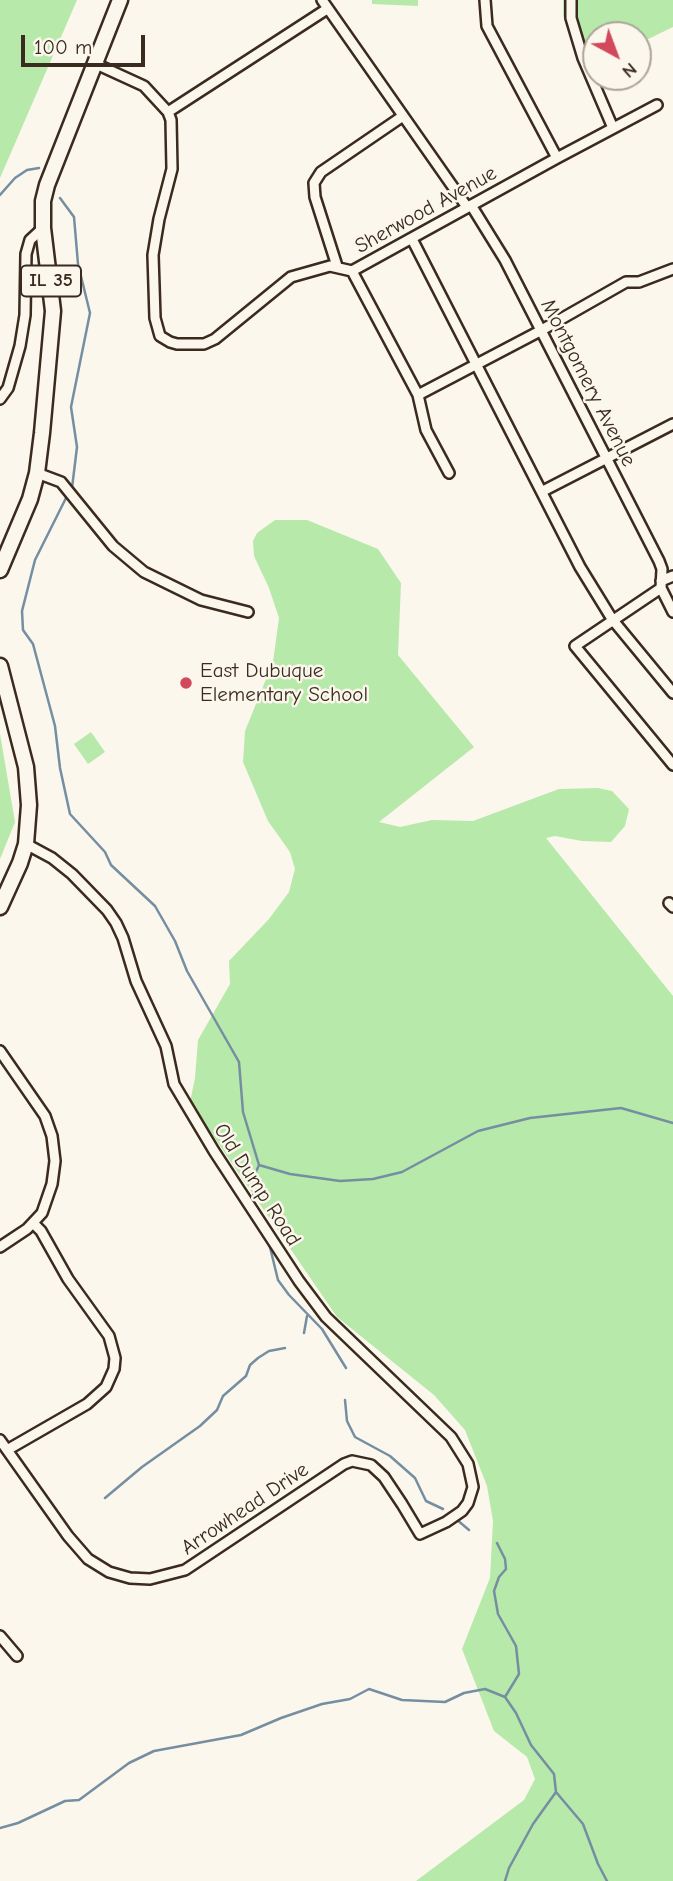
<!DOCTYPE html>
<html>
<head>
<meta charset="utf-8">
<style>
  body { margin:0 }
  #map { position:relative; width:673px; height:1881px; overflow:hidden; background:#fbf7ec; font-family:"Comic Neue",sans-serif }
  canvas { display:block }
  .north { position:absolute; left:582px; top:21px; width:70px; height:70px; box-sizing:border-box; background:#fbf7ec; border:2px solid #aea59a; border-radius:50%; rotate:139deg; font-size:19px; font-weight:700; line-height:28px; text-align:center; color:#3b2a1e }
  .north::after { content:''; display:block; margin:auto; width:24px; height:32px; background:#d1495b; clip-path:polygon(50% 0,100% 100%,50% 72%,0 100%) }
  .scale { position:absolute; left:21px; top:35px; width:124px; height:32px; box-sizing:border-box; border:4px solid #3b2a1e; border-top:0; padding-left:9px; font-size:21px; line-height:24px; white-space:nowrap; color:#3b2a1e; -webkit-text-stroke:5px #fbf7ec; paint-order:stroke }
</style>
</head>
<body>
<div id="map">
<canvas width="673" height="1881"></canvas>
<div class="north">N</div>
<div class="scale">100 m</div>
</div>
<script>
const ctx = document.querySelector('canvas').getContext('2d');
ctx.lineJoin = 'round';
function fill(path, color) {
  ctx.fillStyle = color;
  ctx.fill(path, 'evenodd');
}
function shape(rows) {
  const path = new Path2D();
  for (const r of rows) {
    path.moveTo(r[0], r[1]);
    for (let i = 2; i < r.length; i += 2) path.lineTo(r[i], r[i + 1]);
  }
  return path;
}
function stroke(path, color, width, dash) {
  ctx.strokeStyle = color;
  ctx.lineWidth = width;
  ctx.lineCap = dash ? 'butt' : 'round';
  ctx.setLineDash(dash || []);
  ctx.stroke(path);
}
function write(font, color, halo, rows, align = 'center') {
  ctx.font = font + ' "Comic Neue",sans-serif';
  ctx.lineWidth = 5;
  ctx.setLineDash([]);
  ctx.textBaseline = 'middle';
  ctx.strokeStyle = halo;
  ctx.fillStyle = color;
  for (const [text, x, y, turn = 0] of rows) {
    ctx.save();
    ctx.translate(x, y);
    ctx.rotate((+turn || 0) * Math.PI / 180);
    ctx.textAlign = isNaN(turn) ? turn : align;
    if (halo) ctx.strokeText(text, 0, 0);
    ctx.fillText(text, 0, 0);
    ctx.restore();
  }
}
fill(shape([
  [0,0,77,0,0,178],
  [372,0,418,0,418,6,372,4],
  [563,0,673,0,673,27,638,44,638,35,596,35,596,63,581,70,563,15],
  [275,520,307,520,378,549,401,583,398,655,474,747,379,822,400,827,432,820,473,821,559,789,598,788,612,791,629,809,625,826,611,842,582,841,555,836,546,838,673,996,673,1881,416,1881,524,1800,535,1779,527,1757,494,1731,462,1649,490,1578,493,1521,487,1486,465,1430,434,1395,337,1317,190,1102,195,1078,198,1040,230,984,229,961,269,919,289,892,295,869,290,852,268,821,243,762,245,731,273,662,279,618,269,588,254,556,253,541,257,533],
  [91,732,105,752,88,764,74,744],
  [0,734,15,822,0,859]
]), '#b7e9aa');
stroke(shape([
  [0,195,15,178,27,170,39,168],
  [60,198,74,217,78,264,90,313,71,407,77,447,72,488],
  [66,498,35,560,22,611,23,630,33,644,55,726,60,768,70,814,105,852,111,865,155,906,175,941,187,971,239,1062,243,1112,259,1165,255,1174,253,1201],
  [259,1165,290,1174,340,1181,373,1179,402,1172,478,1131,530,1118,621,1108,673,1123],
  [268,1239,278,1280,289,1295,322,1329,346,1368],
  [304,1333,307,1316],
  [345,1400,347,1421,355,1437,390,1456,415,1478,426,1501,443,1509],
  [105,1498,142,1467,200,1426,217,1410,223,1396,246,1376,250,1365,258,1358,269,1351,285,1348],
  [456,1519,469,1530],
  [497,1543,505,1559,506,1569,499,1577,494,1591,498,1614,516,1646,519,1674,505,1697],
  [0,1828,18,1823,65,1801,79,1800,129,1763,154,1751,241,1735,281,1718,322,1704,350,1699,369,1689,402,1700,445,1702,464,1693,485,1689,505,1697,516,1713,531,1745,554,1774,556,1792,583,1824,598,1864,607,1881],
  [505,1881,509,1868,533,1824,556,1792]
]), '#758ea1', 2.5);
const minor = shape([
  [322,0,467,207],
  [485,0,487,26,557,158],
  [571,0,571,18,583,58,613,128],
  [96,64,144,86,168,112,171,120,172,169,159,219,153,255,155,318,160,336,170,342,177,344,204,344,215,339,291,277,330,266,352,271,557,158,657,105],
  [168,112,327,9],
  [471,205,505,260,659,561,662,569,661,588,575,646,673,765],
  [412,239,580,567,612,619,673,693],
  [337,266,315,197,314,183,321,172,403,116],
  [352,271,418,395,426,430,449,473],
  [418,395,540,331,626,282,639,282,673,269],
  [0,399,8,388,20,346,25,315,26,254,30,240,43,228],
  [37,473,61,482,113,546,144,572,201,600,248,612],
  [543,491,673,424],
  [661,581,673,576],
  [661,588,673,612],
  [669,903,673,907],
  [0,1051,45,1116,52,1136,55,1161,52,1184,42,1213,27,1229,0,1247],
  [0,1440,68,1536,88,1559,109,1572,130,1578,150,1579,185,1570,344,1464,352,1461,371,1465,384,1477,402,1504,420,1534,446,1522,462,1511,468,1503,473,1487,468,1464,451,1437,326,1317,299,1281,214,1151,174,1084,166,1046,136,981,123,938,116,923,107,910,72,874,52,858,26,844],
  [7,1450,87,1404,106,1387,114,1369,115,1358,109,1336,68,1279,41,1231,33,1223],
  [0,1636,17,1656]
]);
const primary = shape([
  [0,570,30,499,37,473,42,433,53,311,43,228,43,201,47,185,120,0],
  [0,666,26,767,29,805,26,844,20,863,0,907]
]);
stroke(minor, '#3b2a1e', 14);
stroke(primary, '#3b2a1e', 19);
stroke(minor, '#fbf7ec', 9);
stroke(primary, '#fbf7ec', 14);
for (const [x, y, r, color] of [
  [186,683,7,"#d1495b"]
]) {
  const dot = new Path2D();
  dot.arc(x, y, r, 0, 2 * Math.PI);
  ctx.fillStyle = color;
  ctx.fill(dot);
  stroke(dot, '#fbf7ec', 2.5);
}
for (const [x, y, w] of [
  [51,281,60]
]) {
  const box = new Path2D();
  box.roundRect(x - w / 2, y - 15.5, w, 31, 5);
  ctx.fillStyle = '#fbf7ec';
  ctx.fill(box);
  stroke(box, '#3b2a1e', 2);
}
write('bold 19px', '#3b2a1e', null, [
  ["IL 35",51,281]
]);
write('21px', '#3b2a1e', '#fbf7ec', [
  ["Sherwood Avenue",426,210,-29],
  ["Montgomery Avenue",588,383,63],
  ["Old Dump Road",257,1185,57],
  ["Arrowhead Drive",245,1509,-34]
]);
write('21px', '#3b2a1e', '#fbf7ec', [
  ["East Dubuque",200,671],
  ["Elementary School",200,695]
], 'left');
</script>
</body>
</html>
